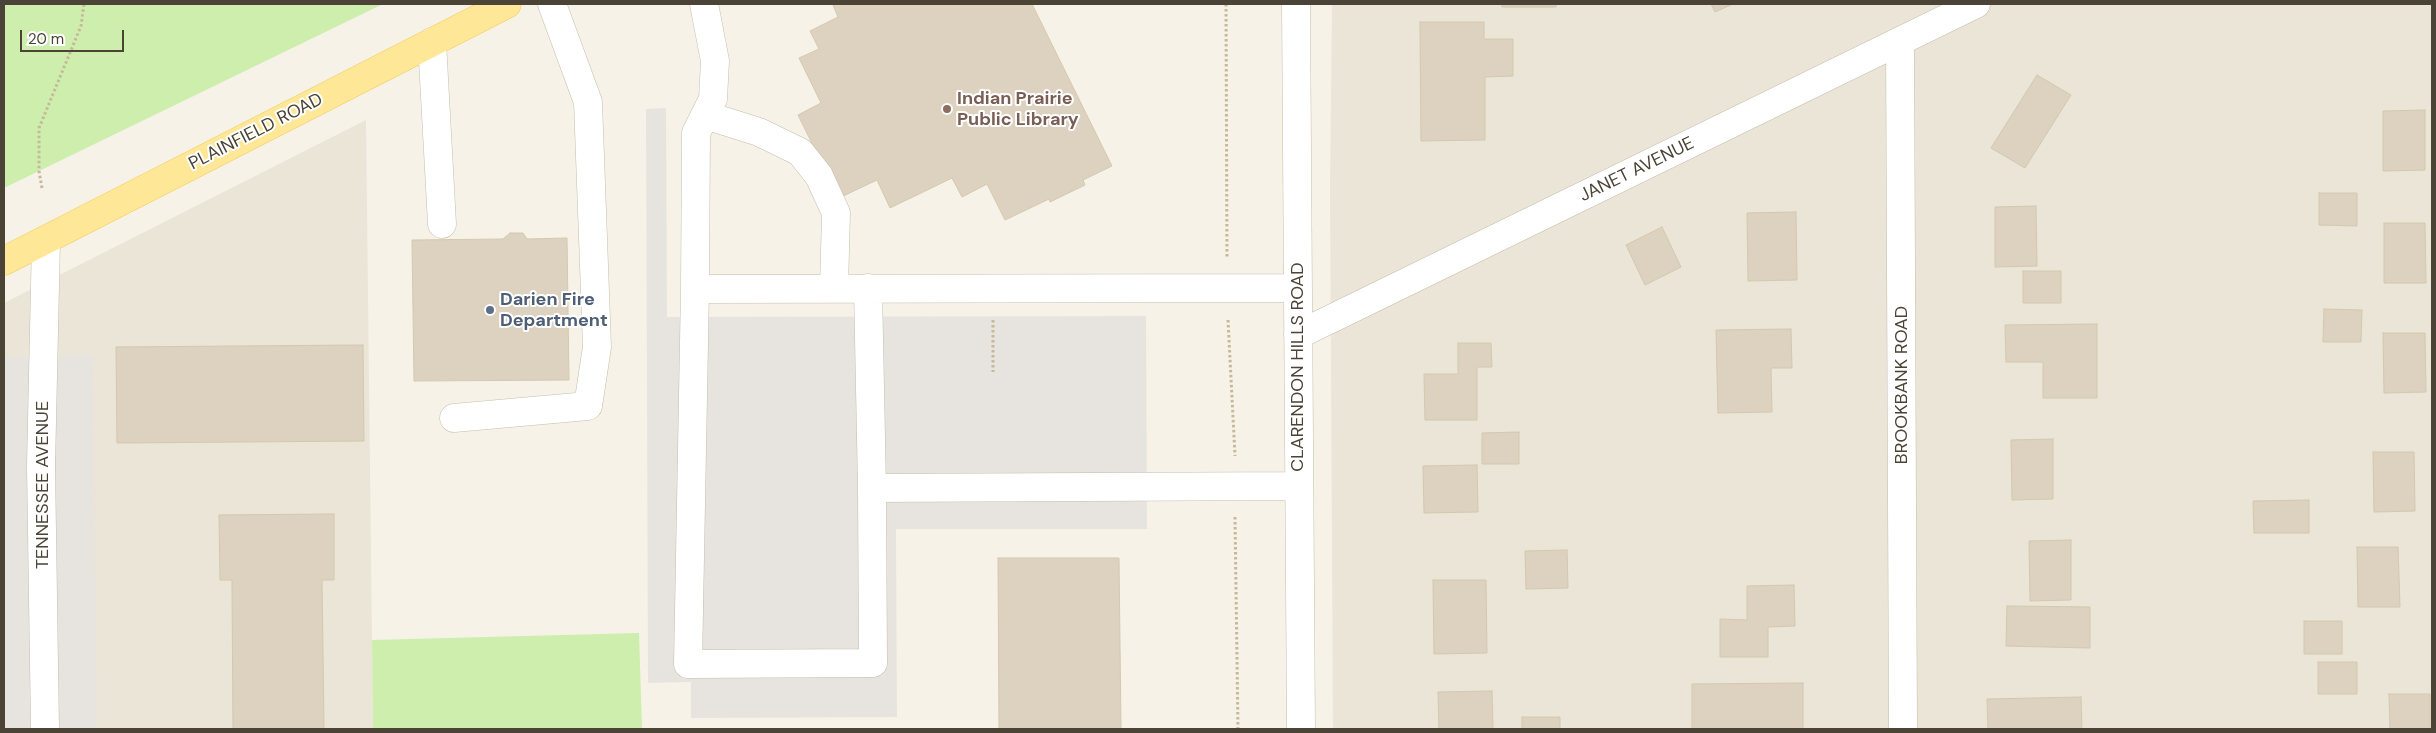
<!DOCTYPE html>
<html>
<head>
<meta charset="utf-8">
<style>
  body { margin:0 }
  #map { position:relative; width:2436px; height:733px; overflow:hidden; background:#f6f2e8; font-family:"DM Sans",sans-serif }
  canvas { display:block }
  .frame { position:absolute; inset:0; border:5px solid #4a4336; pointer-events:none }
  .scale { position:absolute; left:20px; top:30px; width:104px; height:22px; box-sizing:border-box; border:2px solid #4a4336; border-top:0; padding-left:6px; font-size:15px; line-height:18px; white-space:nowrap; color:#4a4336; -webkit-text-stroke:4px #fff; paint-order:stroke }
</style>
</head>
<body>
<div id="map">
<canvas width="2436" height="733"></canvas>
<div class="frame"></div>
<div class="scale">20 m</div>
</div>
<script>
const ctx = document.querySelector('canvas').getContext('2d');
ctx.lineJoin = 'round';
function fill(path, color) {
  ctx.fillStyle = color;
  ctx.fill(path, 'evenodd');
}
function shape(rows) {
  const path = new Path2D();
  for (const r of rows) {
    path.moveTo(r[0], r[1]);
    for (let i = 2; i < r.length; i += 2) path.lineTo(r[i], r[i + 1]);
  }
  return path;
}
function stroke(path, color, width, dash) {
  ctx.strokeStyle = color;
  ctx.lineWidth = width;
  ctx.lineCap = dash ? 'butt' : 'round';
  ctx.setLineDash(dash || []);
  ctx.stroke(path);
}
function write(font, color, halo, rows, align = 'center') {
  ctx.font = font + ' "DM Sans",sans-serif';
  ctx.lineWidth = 4;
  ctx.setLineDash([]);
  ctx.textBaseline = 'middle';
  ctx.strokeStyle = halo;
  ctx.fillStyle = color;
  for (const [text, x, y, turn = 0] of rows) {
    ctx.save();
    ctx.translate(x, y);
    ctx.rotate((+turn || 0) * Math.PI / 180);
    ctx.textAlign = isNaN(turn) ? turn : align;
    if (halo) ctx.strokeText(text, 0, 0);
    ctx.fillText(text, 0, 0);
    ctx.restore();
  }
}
fill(shape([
  [1332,4,2432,4,2432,729,1333,729,1330,188],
  [366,120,373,729,4,729,4,303]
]), '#eae5d6');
fill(shape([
  [4,4,383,4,4,188],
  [639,633,642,729,373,729,372,640]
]), '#cdeead');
fill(shape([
  [666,108,667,317,1146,316,1147,529,896,529,897,717,691,718,691,682,648,683,646,109],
  [93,355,97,729,4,729,4,357]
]), '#e7e4e0');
const building = shape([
  [836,4,1032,4,1112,166,1083,180,1085,185,1050,202,1049,199,1005,220,987,184,962,197,952,178,890,208,877,180,839,198,798,115,821,103,799,58,819,49,810,31,838,17,833,5,836,4],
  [1502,4,1556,4,1556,7,1502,7,1502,4],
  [1711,4,1733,4,1715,12,1711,4],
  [1420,22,1484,22,1484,39,1513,39,1513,76,1485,77,1485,140,1421,141,1420,22],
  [2037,75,2071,95,2025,168,1991,148,2037,75],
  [2425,110,2425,170,2383,171,2383,111,2425,110],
  [2319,193,2357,193,2357,226,2319,225,2319,193],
  [2036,206,2037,266,1995,267,1995,207,2036,206],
  [1796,212,1797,280,1748,281,1747,213,1796,212],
  [2384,223,2425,223,2426,283,2384,283,2384,223],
  [1662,227,1681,267,1645,285,1626,245,1662,227],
  [510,233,523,233,527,239,567,238,569,380,414,381,412,240,503,239,510,233],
  [2023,271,2061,271,2061,303,2023,303,2023,271],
  [2324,309,2362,310,2361,342,2323,342,2324,309],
  [2097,324,2097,398,2043,398,2043,362,2006,362,2005,325,2097,324],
  [1791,329,1792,368,1771,368,1772,412,1718,413,1716,330,1791,329],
  [2383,333,2425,333,2426,392,2384,393,2383,333],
  [1458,343,1491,343,1492,367,1477,367,1477,420,1425,420,1424,374,1458,374,1458,343],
  [363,345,364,441,117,443,116,347,363,345],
  [1519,432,1519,464,1482,464,1482,433,1519,432],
  [2053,439,2053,499,2012,500,2011,440,2053,439],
  [2373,452,2414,452,2415,511,2374,512,2373,452],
  [1477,465,1478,512,1424,513,1423,466,1477,465],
  [2309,500,2309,533,2254,533,2253,501,2309,500],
  [334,514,334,580,322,580,324,729,233,729,232,580,220,580,219,515,334,514],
  [2071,540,2071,600,2030,601,2029,541,2071,540],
  [2357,547,2398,547,2400,607,2358,607,2357,547],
  [1567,550,1568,588,1526,589,1525,551,1567,550],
  [998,558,1119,558,1121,729,999,729,998,558],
  [1433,580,1486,580,1487,653,1434,654,1433,580],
  [1794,585,1795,626,1768,627,1768,657,1720,657,1720,619,1747,620,1747,586,1794,585],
  [2007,606,2090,607,2090,648,2006,646,2007,606],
  [2304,621,2342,621,2342,654,2304,654,2304,621],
  [2318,662,2357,662,2357,694,2318,694,2318,662],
  [1803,683,1803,729,1692,729,1692,684,1803,683],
  [1492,691,1493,729,1439,729,1438,692,1492,691],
  [2389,694,2430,694,2430,729,2390,729,2389,694],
  [2081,697,2082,729,1988,729,1987,699,2081,697],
  [1522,717,1560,717,1560,729,1522,729,1522,717]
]);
fill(building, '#dcd2bf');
stroke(building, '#d4c8ae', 1);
const minor = shape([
  [704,4,715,61,713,99,696,133,695,289,1298,288],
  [1296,4,1301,729],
  [1900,41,1903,729],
  [432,42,442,224],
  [705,115,759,132,800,152,819,176,836,213,834,289],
  [868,288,872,488,1299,486],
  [695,289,688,664,873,663,872,488],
  [1298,335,1976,4],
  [454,418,588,406,597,347,588,102,552,4],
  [45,729,41,466,46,240]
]);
const major = shape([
  [4,261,507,4]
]);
stroke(minor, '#c5beac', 29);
stroke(major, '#f1cc5b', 29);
stroke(shape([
  [1226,4,1227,258],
  [42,188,39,171,39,128,81,26,84,4],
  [993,320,993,372],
  [1228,320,1235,456],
  [1235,517,1238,729]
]), '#c6b899', 3, [2.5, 2.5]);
stroke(minor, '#fff', 28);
stroke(major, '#ffe798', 28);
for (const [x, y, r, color] of [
  [947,109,5,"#8d6e63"],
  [490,310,5,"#5c6f8a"]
]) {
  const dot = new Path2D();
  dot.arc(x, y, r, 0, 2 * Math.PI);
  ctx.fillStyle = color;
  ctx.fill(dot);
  stroke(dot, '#fff', 2);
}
write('bold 18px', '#785e54', '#fff', [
  ["Indian Prairie",957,99],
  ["Public Library",957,120]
], 'left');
write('18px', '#4a4336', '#fff', [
  ["PLAINFIELD ROAD",256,132,-27],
  ["JANET AVENUE",1637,170,-26],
  ["CLARENDON HILLS ROAD",1298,367,-90],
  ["BROOKBANK ROAD",1902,385,-90],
  ["TENNESSEE AVENUE",43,485,-90]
]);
write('bold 18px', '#4e5e75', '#fff', [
  ["Darien Fire",500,300],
  ["Department",500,321]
], 'left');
</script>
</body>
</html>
